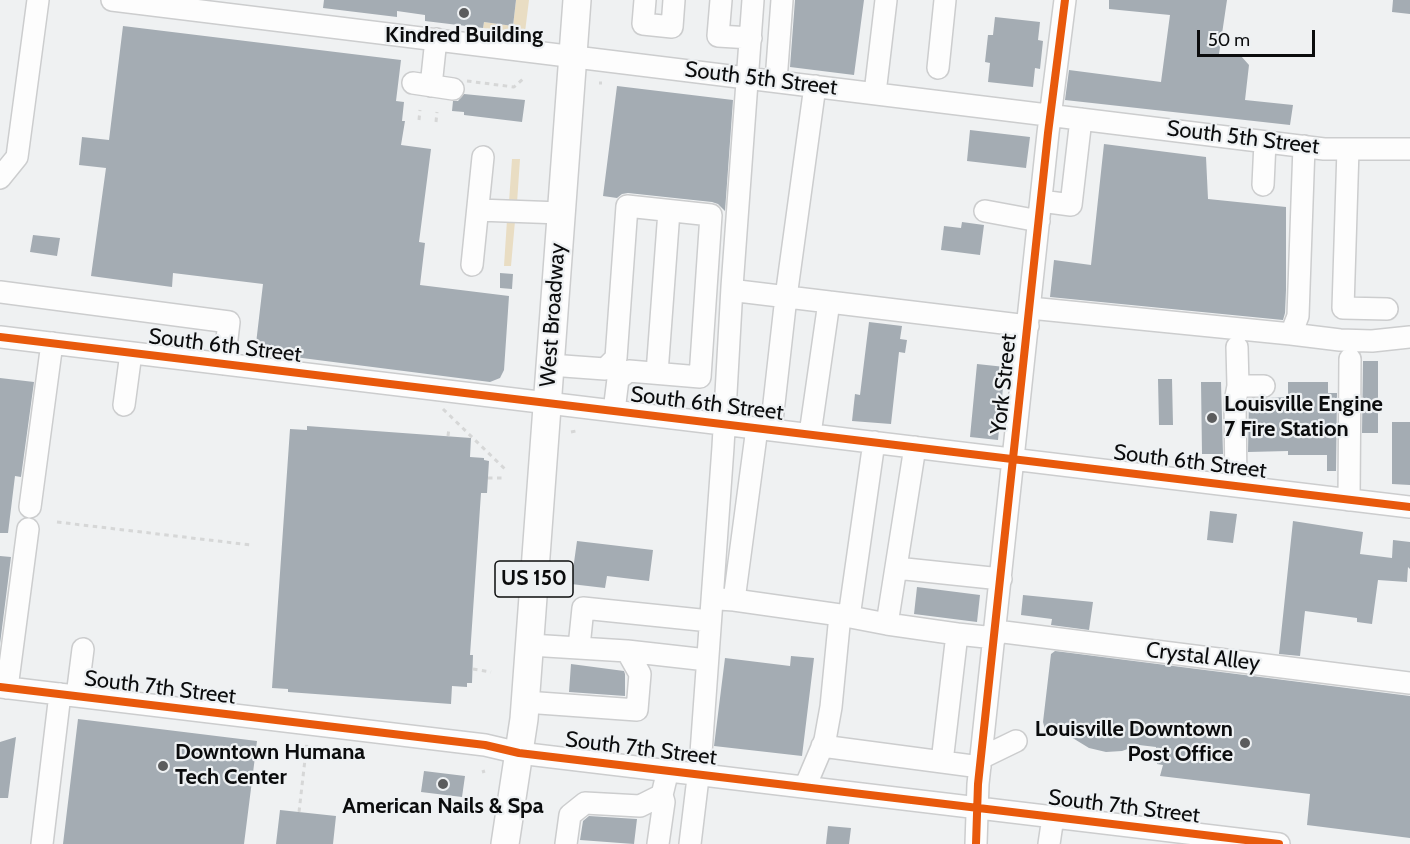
<!DOCTYPE html>
<html>
<head>
<meta charset="utf-8">
<style>
  body { margin:0 }
  #map { position:relative; width:1410px; height:844px; overflow:hidden; background:#eff1f2; font-family:Cabin,sans-serif }
  canvas { display:block }
  .scale { position:absolute; left:1197px; top:30px; width:118px; height:27px; box-sizing:border-box; border:3px solid #0b0c0d; border-top:0; padding-left:8px; font-size:18px; line-height:21px; white-space:nowrap; color:#0b0c0d; -webkit-text-stroke:4px #eef1f3; paint-order:stroke }
</style>
</head>
<body>
<div id="map">
<canvas width="1410" height="844"></canvas>
<div class="scale">50 m</div>
</div>
<script>
const ctx = document.querySelector('canvas').getContext('2d');
ctx.lineJoin = 'round';
function fill(path, color) {
  ctx.fillStyle = color;
  ctx.fill(path, 'evenodd');
}
function shape(rows) {
  const path = new Path2D();
  for (const r of rows) {
    path.moveTo(r[0], r[1]);
    for (let i = 2; i < r.length; i += 2) path.lineTo(r[i], r[i + 1]);
  }
  return path;
}
function stroke(path, color, width, dash) {
  ctx.strokeStyle = color;
  ctx.lineWidth = width;
  ctx.lineCap = dash ? 'butt' : 'round';
  ctx.setLineDash(dash || []);
  ctx.stroke(path);
}
function write(font, color, halo, rows, align = 'center') {
  ctx.font = font + ' Cabin,sans-serif';
  ctx.lineWidth = 4.5;
  ctx.setLineDash([]);
  ctx.textBaseline = 'middle';
  ctx.strokeStyle = halo;
  ctx.fillStyle = color;
  for (const [text, x, y, turn = 0] of rows) {
    ctx.save();
    ctx.translate(x, y);
    ctx.rotate((+turn || 0) * Math.PI / 180);
    ctx.textAlign = isNaN(turn) ? turn : align;
    if (halo) ctx.strokeText(text, 0, 0);
    ctx.fillText(text, 0, 0);
    ctx.restore();
  }
}
fill(shape([
  [516,0,529,0,525,32,483,28,484,22,513,26],
  [512,159,520,159,517,203,509,202],
  [507,220,515,221,511,266,504,266]
]), '#e9ddc3');
fill(shape([
  [324,0,516,0,513,26,484,22,483,28,425,21,425,15,397,11,397,17,323,8],
  [795,0,864,0,854,75,790,67],
  [1109,0,1227,0,1219,54,1241,56,1249,65,1245,100,1293,105,1290,125,1065,100,1069,70,1161,82,1170,15,1109,9],
  [1393,0,1410,0,1410,14,1392,12],
  [995,17,1040,22,1038,40,1043,41,1040,69,1035,68,1033,87,988,82,990,63,985,62,988,35,993,35],
  [123,26,401,60,396,101,404,102,402,121,405,121,401,145,431,149,419,242,425,243,420,285,509,296,504,370,500,378,490,382,255,352,263,284,173,273,172,287,91,276,106,168,79,165,82,137,109,140],
  [617,86,733,100,725,211,718,204,712,202,628,193,622,194,617,198,603,196],
  [464,94,525,100,522,122,464,115,464,112,452,111,453,101,458,101],
  [970,130,1030,137,1026,168,967,161],
  [1104,144,1206,157,1208,199,1286,207,1286,290,1285,313,1283,320,1050,297,1054,260,1091,265],
  [962,222,984,225,980,255,941,250,944,226,961,228],
  [33,235,60,238,57,256,30,252],
  [500,273,513,274,512,289,500,288],
  [869,322,902,326,900,339,907,340,905,353,899,352,891,424,852,421,855,394,860,395],
  [1363,361,1378,361,1378,433,1362,433],
  [977,364,1005,367,998,440,970,437],
  [0,378,34,382,21,477,15,476,8,533,0,533],
  [1158,379,1172,379,1173,425,1159,425],
  [1201,382,1221,382,1223,454,1202,454],
  [1288,382,1328,382,1328,393,1337,393,1336,471,1327,471,1327,455,1288,455,1288,451,1248,452,1249,399,1288,397],
  [1392,422,1410,422,1410,485,1392,484],
  [307,426,471,438,470,457,484,458,484,460,489,461,487,493,481,493,470,655,473,655,472,683,467,683,467,687,452,686,451,704,288,692,288,689,272,688,290,429,307,430],
  [1210,511,1237,514,1233,543,1207,540],
  [1293,521,1363,532,1360,554,1392,558,1393,540,1410,542,1410,569,1408,567,1407,582,1378,580,1372,624,1357,622,1357,618,1305,611,1300,656,1279,654],
  [577,541,653,550,649,581,607,576,605,588,571,584],
  [0,556,11,557,0,644],
  [917,587,980,595,977,622,914,614],
  [1023,595,1093,602,1089,630,1051,625,1052,619,1021,615],
  [1055,651,1410,696,1410,838,1307,825,1310,794,1160,776,1163,765,1157,764,1156,747,1139,745,1122,751,1106,752,1089,748,1071,737,1046,733,1043,722,1051,654],
  [791,656,814,658,802,756,714,746,725,658,790,666],
  [571,664,624,671,625,674,625,696,569,692],
  [78,719,257,741,244,844,63,844],
  [16,737,8,798,0,798,0,742],
  [424,771,465,776,462,797,421,792],
  [280,810,336,816,333,844,276,844],
  [589,816,637,819,634,844,580,840,583,821],
  [828,826,851,828,849,844,826,844]
]), '#a4acb3');
const minor = shape([
  [112,0,1324,149,1410,149],
  [645,0,643,24,672,27,674,0],
  [721,0,718,36,751,38],
  [753,0,732,287,738,291,1028,326],
  [938,68,945,0],
  [776,81,782,0],
  [413,83,453,89],
  [431,86,436,39],
  [875,93,886,0],
  [1348,149,1343,308,1387,309],
  [0,178,17,157,38,0],
  [1263,185,1265,142],
  [1041,201,1071,205,1081,119],
  [478,210,561,213],
  [985,211,1039,221],
  [472,265,483,157],
  [0,292,229,322,224,364],
  [1030,308,1291,334,1298,316,1304,146],
  [1291,334,1340,340,1372,341,1410,337],
  [0,337,1410,507],
  [550,365,605,369,616,358,627,206,711,215,700,377,629,371,618,379,614,411],
  [657,373,669,211],
  [1238,386,1264,386],
  [124,405,131,353],
  [771,430,786,297,815,86],
  [810,434,829,302],
  [1236,486,1235,402,1238,386,1237,347],
  [1349,500,1350,359],
  [30,507,52,343],
  [896,568,1001,579],
  [719,599,734,600,757,428],
  [734,600,840,615,887,624,915,447],
  [849,617,874,442],
  [887,624,957,634],
  [996,631,1410,683],
  [579,647,583,608,710,621],
  [627,651,707,660],
  [0,687,485,745,519,753,1279,844],
  [7,688,28,529],
  [77,696,83,649],
  [525,702,637,710,640,674,627,651,530,645],
  [822,746,980,767],
  [981,758,1016,741],
  [942,762,957,634,995,638],
  [805,787,825,740,831,707,840,615],
  [42,844,60,694],
  [566,844,570,815,585,803,640,806,662,795,668,770],
  [658,844,664,802,662,795],
  [690,844,701,753,723,447,732,287],
  [976,844,978,784,1048,133,1065,0],
  [1049,844,1053,817]
]);
const major = shape([
  [505,844,524,719,577,0]
]);
stroke(minor, '#cccdce', 24);
stroke(major, '#cccdce', 30);
stroke(shape([
  [467,81,514,87,524,78],
  [599,83,602,83],
  [419,120,420,110],
  [436,122,437,112],
  [443,409,507,471],
  [571,432,576,431],
  [448,436,449,428],
  [488,478,506,478],
  [57,522,251,545],
  [473,669,491,672],
  [482,772,485,771],
  [299,812,307,742]
]), '#d6d7d7', 3, [4.5, 4.5]);
stroke(minor, '#fdfdfd', 21);
stroke(major, '#fdfdfd', 27);
stroke(shape([
  [0,337,1410,507],
  [0,687,485,745,519,753,1279,844],
  [976,844,978,784,1048,133,1065,0]
]), '#e8590c', 8);
for (const [x, y, r, color] of [
  [464,13,6,"#5b5c5d"],
  [1212,418,6,"#5b5c5d"],
  [1245,743,6,"#5b5c5d"],
  [163,766,6,"#5b5c5d"],
  [443,784,6,"#5b5c5d"]
]) {
  const dot = new Path2D();
  dot.arc(x, y, r, 0, 2 * Math.PI);
  ctx.fillStyle = color;
  ctx.fill(dot);
  stroke(dot, '#eef1f3', 2);
}
for (const [x, y, w] of [
  [534,579,78]
]) {
  const box = new Path2D();
  box.roundRect(x - w / 2, y - 18, w, 36, 4.5);
  ctx.fillStyle = '#eef1f3';
  ctx.fill(box);
  stroke(box, '#0b0c0d', 1.5);
}
write('bold 21px', '#0b0c0d', null, [
  ["US 150",534,579]
]);
write('bold 22px', '#0b0c0d', '#eef1f3', [
  ["Kindred Building",464,36],
  ["Louisville Engine",1224,405,"left"],
  ["7 Fire Station",1224,430,"left"],
  ["Louisville Downtown",1233,730,"right"],
  ["Post Office",1233,755,"right"],
  ["Downtown Humana",175,753,"left"],
  ["Tech Center",175,778,"left"],
  ["American Nails & Spa",443,807]
]);
write('22px', '#0b0c0d', '#eef1f3', [
  ["South 5th Street",761,79,7],
  ["South 5th Street",1243,138,7],
  ["West Broadway",553,315,-86],
  ["South 6th Street",225,346,7],
  ["York Street",1004,384,-84],
  ["South 6th Street",707,404,7],
  ["South 6th Street",1190,462,7],
  ["Crystal Alley",1203,657,7],
  ["South 7th Street",160,688,7],
  ["South 7th Street",641,749,7],
  ["South 7th Street",1124,807,7]
]);
</script>
</body>
</html>
